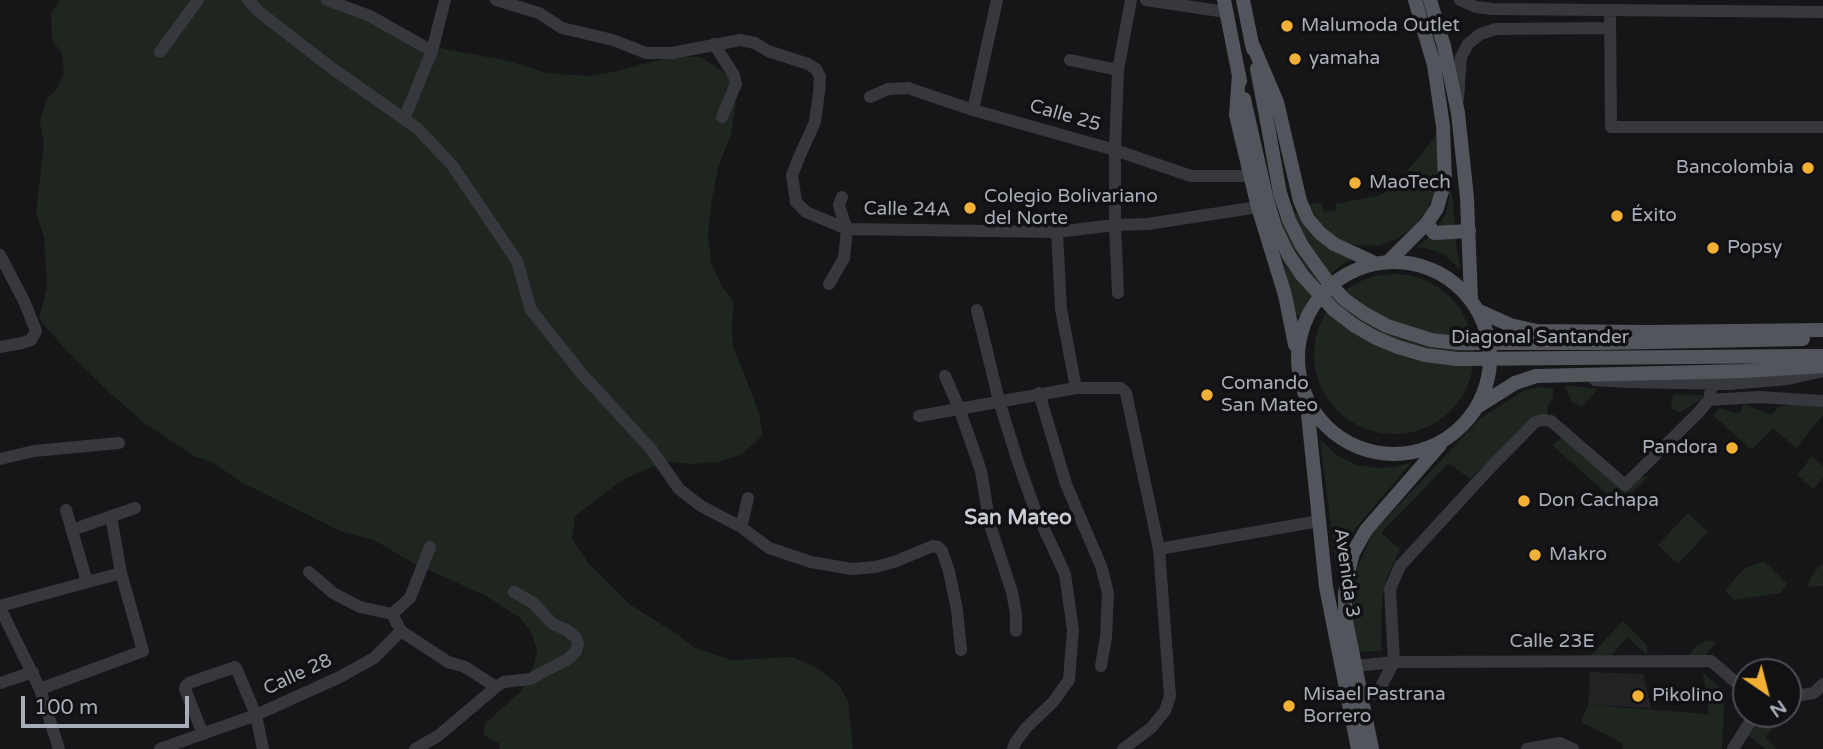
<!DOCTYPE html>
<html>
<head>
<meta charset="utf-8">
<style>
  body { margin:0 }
  #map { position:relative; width:1823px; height:749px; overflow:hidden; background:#161618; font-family:"Varela Round",sans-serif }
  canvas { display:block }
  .north { position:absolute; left:1732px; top:658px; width:70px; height:70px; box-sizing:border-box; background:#111113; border:2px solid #4d4f55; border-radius:50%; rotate:145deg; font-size:19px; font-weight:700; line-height:28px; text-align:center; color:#a8adb8 }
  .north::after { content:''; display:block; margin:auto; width:24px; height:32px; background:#f2b134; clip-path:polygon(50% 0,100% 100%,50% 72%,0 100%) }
  .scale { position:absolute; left:21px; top:696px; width:168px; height:32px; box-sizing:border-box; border:4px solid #a8adb8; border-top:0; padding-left:9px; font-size:21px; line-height:24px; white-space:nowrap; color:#a8adb8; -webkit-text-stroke:5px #111113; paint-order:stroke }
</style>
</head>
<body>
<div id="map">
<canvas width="1823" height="749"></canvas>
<div class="north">N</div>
<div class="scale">100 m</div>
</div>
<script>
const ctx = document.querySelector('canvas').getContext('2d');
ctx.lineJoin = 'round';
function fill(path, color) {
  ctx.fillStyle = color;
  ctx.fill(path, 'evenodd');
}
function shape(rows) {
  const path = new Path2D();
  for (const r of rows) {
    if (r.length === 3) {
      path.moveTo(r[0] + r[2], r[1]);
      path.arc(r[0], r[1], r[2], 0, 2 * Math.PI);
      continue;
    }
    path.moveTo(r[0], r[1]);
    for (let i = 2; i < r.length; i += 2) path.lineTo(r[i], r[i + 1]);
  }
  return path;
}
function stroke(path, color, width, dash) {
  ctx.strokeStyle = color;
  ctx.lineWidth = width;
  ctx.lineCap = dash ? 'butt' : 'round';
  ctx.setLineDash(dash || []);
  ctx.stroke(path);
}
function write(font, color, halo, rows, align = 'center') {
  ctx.font = font + ' "Varela Round",sans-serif';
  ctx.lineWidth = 7;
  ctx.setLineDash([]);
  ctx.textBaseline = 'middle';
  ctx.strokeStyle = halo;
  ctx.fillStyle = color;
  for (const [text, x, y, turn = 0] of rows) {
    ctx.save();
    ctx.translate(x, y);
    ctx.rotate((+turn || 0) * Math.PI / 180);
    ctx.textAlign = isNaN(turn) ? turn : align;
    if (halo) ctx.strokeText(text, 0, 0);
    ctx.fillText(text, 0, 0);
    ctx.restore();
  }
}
fill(shape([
  [1770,159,1789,159,1789,170,1771,172],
  [1590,672,1643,674,1651,708,1588,705]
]), '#222225');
fill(shape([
  [60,0,323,0,431,46,508,61,547,73,588,76,612,72,672,57,701,57,729,76,736,103,731,134,718,168,712,199,708,234,711,262,721,285,734,302,732,325,733,347,744,373,759,414,763,435,741,455,718,462,693,464,669,462,641,471,618,483,575,516,572,539,589,564,629,604,680,636,694,648,732,660,792,657,814,666,838,684,848,701,853,749,500,749,498,743,483,735,485,724,521,691,534,665,537,651,531,631,519,617,486,596,411,562,374,540,340,531,241,482,212,462,194,456,143,422,112,395,66,350,39,319,47,288,44,237,36,213,44,143,40,122,46,99,57,89,64,72,61,52,52,40,51,14],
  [1435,137,1439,138,1440,173,1435,192,1427,210,1415,225,1397,239,1376,246,1357,245,1341,240,1327,231,1316,217,1309,204,1321,203,1324,212,1336,210,1336,204,1381,195,1396,185],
  [1449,180,1453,201,1456,243,1460,269,1442,253,1425,248,1416,247,1433,234,1446,214,1449,198],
  [1299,212,1351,259,1340,266,1327,278,1307,301,1302,315,1295,316,1274,219],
  [1394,354,80],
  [1564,385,1598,389,1582,407,1572,402],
  [1541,387,1553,388,1553,397,1547,407,1549,422,1528,421,1470,479,1449,463,1381,533,1400,549,1386,580,1382,601,1381,651,1353,652,1348,618,1353,578,1373,532,1481,418,1525,390],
  [1673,394,1702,395,1702,399,1679,413,1671,408],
  [1744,404,1771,415,1780,406,1823,404,1823,415,1796,448,1773,428,1753,448,1749,448,1713,415,1720,408,1739,414],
  [1564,436,1624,477,1648,477,1624,501,1616,502,1552,445],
  [1320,439,1338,456,1357,465,1378,468,1395,467,1412,462,1355,529,1341,553,1337,574],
  [1812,456,1823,466,1823,478,1813,489,1797,475],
  [1688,513,1708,532,1678,564,1658,545],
  [1764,561,1787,584,1780,593,1734,600,1725,590,1745,568],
  [1823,564,1823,586,1808,587,1810,579,1820,565],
  [1623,621,1647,645,1647,655,1627,637,1607,661,1589,657],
  [1709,640,1716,642,1705,656,1688,658,1693,649,1700,643],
  [1703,673,1725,691,1722,749,1623,749,1622,743,1581,722,1588,705,1709,714],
  [1746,726,1774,727,1765,737,1777,749,1766,749,1745,733]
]), '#1e261f');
stroke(shape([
  [248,0,258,11,329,66,418,129,452,165,517,261,531,310,582,374,651,449,679,489,701,506,741,527,769,548,811,562,852,569,875,567,894,562,933,546,938,547,942,551,949,571,957,610,961,650],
  [327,0,370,16,432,51],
  [496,0,539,13,562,28,613,40,646,53,672,53,740,40,755,43,768,51,808,64,816,69,820,77,819,92,815,122,800,155,792,175,796,202,806,212,847,229,1057,232,1115,225,1148,224,1258,207],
  [1146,0,1226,12],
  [1460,0,1476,7,1493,9,1823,12],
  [1610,11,1611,127,1823,127],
  [714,44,734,75,736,84,722,117],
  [160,52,198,0],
  [1070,60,1118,70],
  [870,97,888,89,908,88,973,110,1115,150,1191,176,1251,176],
  [1458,99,1461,57,1468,44,1480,34,1496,29,1610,28],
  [973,110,997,0],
  [404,119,432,51,445,0],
  [1057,232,1061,309,1076,388],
  [0,255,24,301,36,331,31,340,22,343,0,347],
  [829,284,844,258,847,229,840,209,839,205,842,197],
  [1118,293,1115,225,1115,150,1118,70,1131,0],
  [977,310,999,401,1019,465,1034,507,1065,574,1073,630,1069,680,1053,702,1026,728,1015,743,1013,749],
  [945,376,959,408,981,471,990,525,1012,592,1016,614,1016,631],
  [1595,380,1627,382,1729,384,1788,379,1823,371],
  [1039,393,1066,484,1101,566,1108,593,1106,637,1101,666],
  [1709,400,1759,397,1823,401],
  [919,416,1076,388,1121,388,1126,393,1159,549,1170,696,1165,711,1151,728,1123,749],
  [0,459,34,451,119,443],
  [66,510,87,582],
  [741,527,748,498],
  [72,530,135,508],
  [1159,549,1319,521],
  [309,572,333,593,360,607,392,614,401,631,448,662,465,667,496,687],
  [0,606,121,573],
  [0,608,40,689,59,749],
  [392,614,410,598,430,547],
  [1394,662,1390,589,1400,566,1490,468,1535,422,1543,420,1551,421,1625,485,1698,413,1709,400,1712,384],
  [1355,666,1394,662,1711,661,1746,691],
  [0,683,33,672],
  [40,689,143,651,121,573,111,516],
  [1788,697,1814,693,1823,684],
  [1361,700,1379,690,1394,662],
  [203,734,185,689,186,686,189,683,235,667,237,670,256,715,263,749],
  [160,749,256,715,340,677,374,658,401,631],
  [415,749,438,736,496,687,504,682,530,679,568,659,576,651,578,644,576,638,567,630,553,624,533,603,514,592],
  [1527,749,1560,743,1573,749],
  [1733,749,1755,714]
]), '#37383d', 12);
stroke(shape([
  [1224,0,1240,81],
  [1243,0,1253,49],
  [1430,0,1444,46,1458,113,1467,198,1471,299],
  [1251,41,1277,102,1300,201,1308,219,1320,233,1334,244,1375,263],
  [1257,69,1266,116],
  [1239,74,1236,115,1258,207,1285,295,1295,345],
  [1427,223,1434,233,1469,231],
  [1389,261,1427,223,1437,208,1445,181,1443,126,1434,65,1415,0],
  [1394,358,96],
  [1479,311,1510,325,1537,331,1647,332,1823,330],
  [1803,356,1823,356],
  [1307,405,1326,587,1358,749],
  [1477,407,1515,383,1536,376,1744,371,1823,366],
  [1372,749,1345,616,1345,595,1348,573,1353,553,1366,530,1440,445]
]), '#53555c', 14);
stroke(shape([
  [1244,99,1266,196,1275,227,1288,254,1302,275,1334,310,1355,326,1376,338,1398,347,1425,355,1457,359,1803,356],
  [1266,116,1280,193,1289,220,1302,246,1328,282,1345,300,1365,314,1387,326,1431,340,1458,343,1602,343,1803,339]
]), '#53555c', 14);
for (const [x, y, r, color] of [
  [1287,26,7,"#f2b134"],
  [1295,59,7,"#f2b134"],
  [1808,168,7,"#f2b134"],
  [1355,183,7,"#f2b134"],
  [970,208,7,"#f2b134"],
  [1617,216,7,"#f2b134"],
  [1713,248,7,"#f2b134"],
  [1207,395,7,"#f2b134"],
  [1732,448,7,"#f2b134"],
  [1524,501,7,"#f2b134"],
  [1535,555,7,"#f2b134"],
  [1638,696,7,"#f2b134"],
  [1289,706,7,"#f2b134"]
]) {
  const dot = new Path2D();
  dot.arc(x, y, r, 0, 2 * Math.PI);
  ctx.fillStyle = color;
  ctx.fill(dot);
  stroke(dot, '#111113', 2.5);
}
write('19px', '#a8adb8', '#111113', [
  ["Malumoda Outlet",1301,26],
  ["yamaha",1309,59],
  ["Bancolombia",1794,168,"right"],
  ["MaoTech",1369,183],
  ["Colegio Bolivariano",984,197],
  ["del Norte",984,219],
  ["Éxito",1631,216],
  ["Popsy",1727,248],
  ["Comando",1221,384],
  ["San Mateo",1221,406],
  ["Pandora",1718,448,"right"],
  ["Don Cachapa",1538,501],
  ["Makro",1549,555],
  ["Misael Pastrana",1303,695],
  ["Borrero",1303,717],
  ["Pikolino",1652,696]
], 'left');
write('19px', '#a8adb8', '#111113', [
  ["Calle 25",1065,116,16],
  ["Calle 24A",907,210,1],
  ["Diagonal Santander",1540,338],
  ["Avenida 3",1346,573,82],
  ["Calle 23E",1552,642],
  ["Calle 28",298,675,-25]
]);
write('bold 21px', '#c9ccd4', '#111113', [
  ["San Mateo",1018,518]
]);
</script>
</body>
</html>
